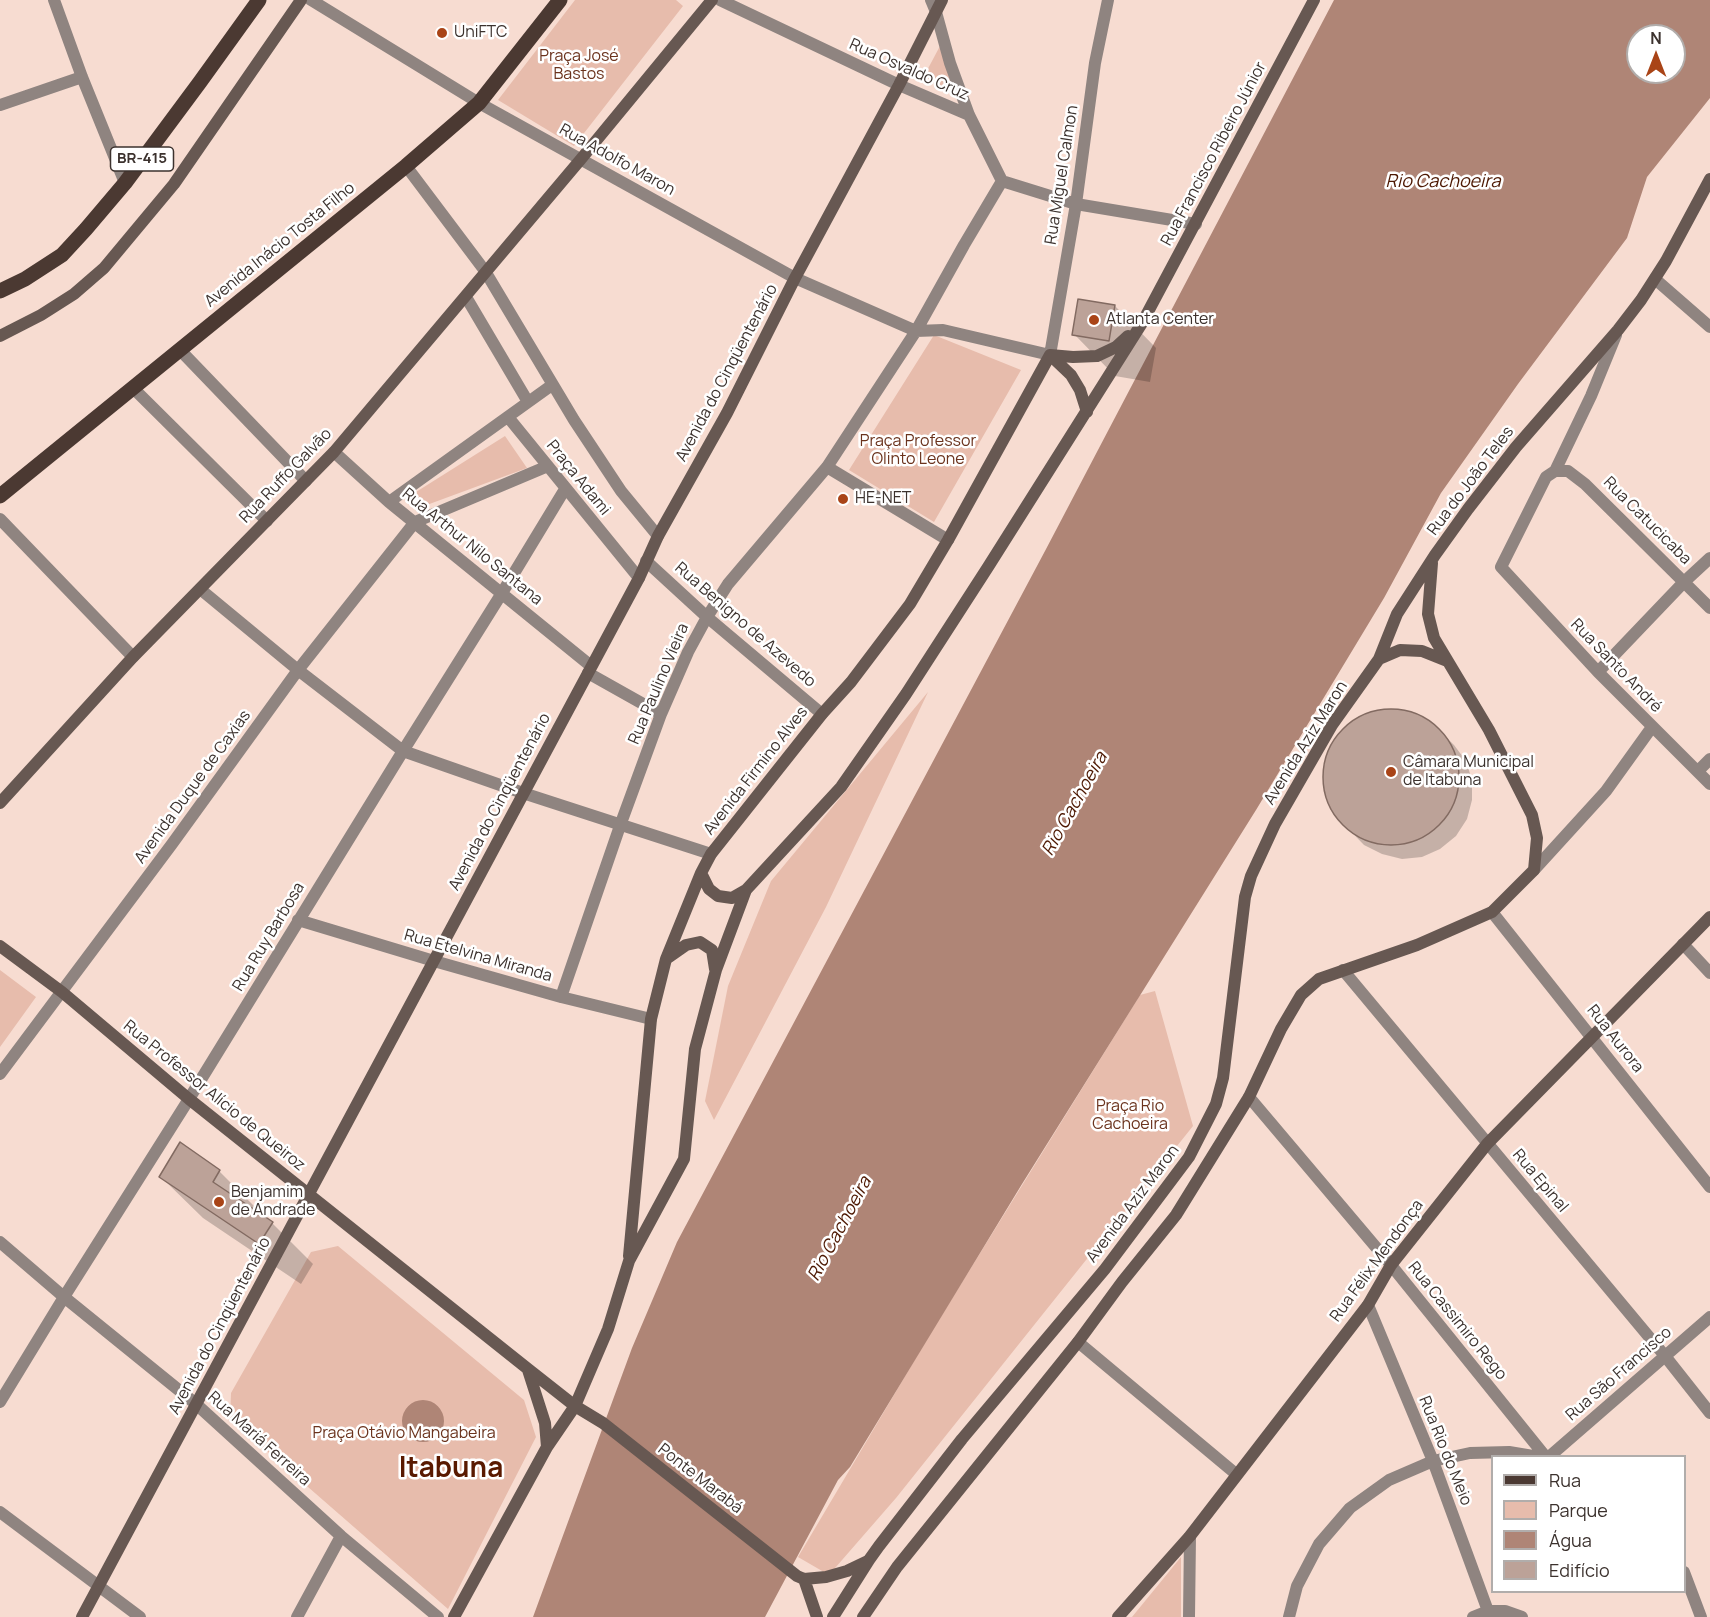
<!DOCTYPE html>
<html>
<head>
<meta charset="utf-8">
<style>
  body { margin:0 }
  #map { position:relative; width:1710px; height:1617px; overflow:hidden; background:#f7dcd1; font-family:Manrope,sans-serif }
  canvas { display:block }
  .legend { position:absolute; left:1491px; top:1455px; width:195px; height:138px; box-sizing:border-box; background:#fff; border:2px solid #b1adab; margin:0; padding:8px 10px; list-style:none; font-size:18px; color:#3c322e }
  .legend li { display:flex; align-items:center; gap:12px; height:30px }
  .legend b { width:30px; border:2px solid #b1adab }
  .north { position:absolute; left:1626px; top:24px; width:60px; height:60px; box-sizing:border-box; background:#fff; border:2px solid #b1adab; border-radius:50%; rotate:0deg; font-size:16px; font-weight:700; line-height:24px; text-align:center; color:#3c322e }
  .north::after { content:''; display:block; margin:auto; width:21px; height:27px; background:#a94417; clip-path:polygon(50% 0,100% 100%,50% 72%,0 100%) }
</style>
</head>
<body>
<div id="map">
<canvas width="1710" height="1617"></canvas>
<ul class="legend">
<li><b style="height:8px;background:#4b3932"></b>Rua</li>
<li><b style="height:16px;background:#e7bcac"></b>Parque</li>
<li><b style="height:16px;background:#af8576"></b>Água</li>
<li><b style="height:16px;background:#bca298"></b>Edifício</li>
</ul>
<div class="north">N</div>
</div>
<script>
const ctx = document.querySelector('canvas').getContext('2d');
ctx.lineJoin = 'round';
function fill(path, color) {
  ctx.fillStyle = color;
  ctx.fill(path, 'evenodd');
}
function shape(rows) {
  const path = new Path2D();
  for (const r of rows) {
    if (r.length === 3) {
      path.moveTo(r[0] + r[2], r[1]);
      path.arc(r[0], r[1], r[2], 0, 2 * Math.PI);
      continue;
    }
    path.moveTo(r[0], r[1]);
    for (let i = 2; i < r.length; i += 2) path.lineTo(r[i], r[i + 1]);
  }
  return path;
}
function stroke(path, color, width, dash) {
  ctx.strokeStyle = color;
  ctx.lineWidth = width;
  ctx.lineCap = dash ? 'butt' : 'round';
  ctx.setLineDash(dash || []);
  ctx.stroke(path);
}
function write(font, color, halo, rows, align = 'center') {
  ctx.font = font + ' Manrope,sans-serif';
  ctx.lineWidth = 5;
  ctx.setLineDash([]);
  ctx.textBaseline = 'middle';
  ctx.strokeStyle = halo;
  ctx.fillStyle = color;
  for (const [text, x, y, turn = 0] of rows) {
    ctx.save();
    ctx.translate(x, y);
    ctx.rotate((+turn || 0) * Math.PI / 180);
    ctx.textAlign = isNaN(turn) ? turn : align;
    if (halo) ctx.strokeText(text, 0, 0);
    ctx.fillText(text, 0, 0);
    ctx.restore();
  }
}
fill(shape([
  [575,0,676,0,683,6,574,146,498,100],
  [940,46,955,94,923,78],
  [934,335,1021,370,934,522,849,470],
  [505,436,527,468,424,506,414,502,416,492],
  [928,692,826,907,714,1120,705,1101,728,986,771,881],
  [0,970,36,997,0,1047],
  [1155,991,1193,1126,896,1498,829,1575,798,1557,930,1334,1140,995],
  [338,1246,524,1400,536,1437,448,1609,230,1419,231,1393,311,1252],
  [1181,1557,1181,1617,1132,1617]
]), '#e7bcac');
fill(shape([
  [1334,0,1710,0,1710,98,1647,177,1627,238,1518,384,1441,493,1384,598,1256,810,1022,1184,850,1467,838,1480,765,1617,533,1617,632,1348,677,1242,1045,551],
  [1638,36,1674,36,1674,72,1638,72],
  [423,1421,21]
]), '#af8576');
fill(shape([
  [1115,306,1156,348,1150,382,1115,376,1074,334],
  [1385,710,1405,711,1424,718,1440,731,1454,745,1466,761,1472,780,1472,800,1467,819,1456,836,1440,849,1422,857,1402,859,1382,854,1364,845,1336,816,1327,798,1324,778,1326,758,1334,740,1348,725,1365,715],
  [180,1144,219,1171,261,1213,259,1215,272,1223,313,1264,301,1284,203,1218,161,1177]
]), '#0003');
const building = shape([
  [1078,299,1115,305,1109,341,1072,335,1078,299],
  [1391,777,68],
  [180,1142,220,1170,213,1182,273,1222,259,1244,159,1177,180,1142]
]);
fill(building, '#bca298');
stroke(building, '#826a61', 1.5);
stroke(shape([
  [54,0,82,77,125,183],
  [311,0,479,103,795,278,916,331,943,330,1050,355,1076,204,1095,63,1108,0],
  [720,0,899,85,969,115],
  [931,0,936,12,950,63,969,115,1002,181,1076,204,1196,224],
  [0,105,82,77],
  [406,166,485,271,574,420,621,491,658,536],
  [1655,279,1710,327],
  [466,297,528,402],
  [180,350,306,481],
  [133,388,267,521],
  [508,417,639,578],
  [334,452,389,502,591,666],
  [827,467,948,540],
  [1555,471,1591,396,1616,335],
  [389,502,552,385],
  [0,519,133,657],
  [646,561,707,617,822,714],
  [200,589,298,670,403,751,523,793,711,854],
  [1710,608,1585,484,1568,471,1555,471,1546,477,1501,567,1598,672,1710,784],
  [1598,672,1684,582,1710,558],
  [588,673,661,714],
  [1698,771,1710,759],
  [1534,870,1606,791,1652,727],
  [1492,912,1710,1187],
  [298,920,434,961,561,997,651,1019],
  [1683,944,1710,973],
  [1343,970,1665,1356,1710,1413],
  [561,997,621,823,661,714,688,652,707,617,728,584,827,467,916,331,964,245,1002,181],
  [0,1074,172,844,298,670,415,522,548,466],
  [1249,1097,1391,1265,1545,1456],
  [0,1242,64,1297,196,1404,341,1536,438,1617],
  [1368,1305,1433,1461,1488,1611],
  [1078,1342,1236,1474],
  [0,1402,64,1297,189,1099,403,751,502,593,565,489],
  [1550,1456,1710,1317],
  [0,1512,140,1617],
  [1684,1572,1701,1617],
  [297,1617,341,1536],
  [1189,1617,1190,1536],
  [1289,1617,1297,1586,1319,1544,1350,1508,1389,1480,1433,1461,1470,1453,1509,1452,1533,1456],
  [1473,1617,1488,1611,1505,1611,1522,1617]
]), '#8f8480', 12);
stroke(shape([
  [0,336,41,315,74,294,104,268,174,184,301,0],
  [1050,355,1073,357,1097,356,1116,347,1128,336],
  [1050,355,1071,375,1080,390,1087,412],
  [1379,659,1400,650,1422,651,1447,661],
  [0,803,133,657,334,452,581,159,712,0],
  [701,873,709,889,718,896,732,898,746,890],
  [0,946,62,992,189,1099,528,1369,575,1406,603,1423,797,1576,804,1579,826,1577,847,1571,868,1561],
  [666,959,686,945,700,942,712,950,715,969],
  [629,1256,651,1019,666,959,701,873,711,854,822,714,851,682,910,604,948,540,1050,355],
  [528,1370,545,1423,547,1447],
  [804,1579,817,1617],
  [82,1617,639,578,658,536,727,413,795,278,899,85,942,0],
  [454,1617,547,1447,575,1406,608,1329,629,1261,684,1159,695,1049,716,970,746,890,841,787,906,694,988,567,1142,323,1314,0],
  [833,1617,869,1560,879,1546,962,1439,1105,1269,1189,1157,1216,1104,1223,1078,1245,897,1251,876,1275,824,1332,725,1379,659,1397,614,1435,555,1468,509,1516,447,1618,330,1641,300,1666,261,1710,179],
  [863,1617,897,1567,1078,1342,1122,1282,1176,1215,1249,1097,1281,1029,1301,995,1319,979,1417,945,1492,912,1534,870,1537,838,1532,815,1489,730,1434,638,1428,614,1432,563],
  [1118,1617,1190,1536,1368,1305,1391,1265,1487,1144,1710,917]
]), '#675852', 12);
stroke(shape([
  [0,291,25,279,62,255,86,229,125,183,200,82,259,0],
  [0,496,406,166,479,103,560,0]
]), '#4b3932', 15);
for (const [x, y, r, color] of [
  [442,33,6,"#a94417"],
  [1094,320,6,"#a94417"],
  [843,499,6,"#a94417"],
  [1391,772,6,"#a94417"],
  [219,1202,6,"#a94417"]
]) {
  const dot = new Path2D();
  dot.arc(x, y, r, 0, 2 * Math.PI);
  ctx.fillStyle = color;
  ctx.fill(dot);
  stroke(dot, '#fff', 2);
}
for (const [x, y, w] of [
  [142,159,63]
]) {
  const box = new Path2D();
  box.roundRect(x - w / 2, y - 12, w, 24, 4.5);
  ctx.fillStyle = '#fff';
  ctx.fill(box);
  stroke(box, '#3c322e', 1.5);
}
write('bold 15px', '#3c322e', null, [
  ["BR-415",142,159]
]);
write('16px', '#3c322e', '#fff', [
  ["UniFTC",454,33],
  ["Atlanta Center",1106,320],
  ["HE-NET",855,499],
  ["Câmara Municipal",1403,763],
  ["de Itabuna",1403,781],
  ["Benjamim",231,1193],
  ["de Andrade",231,1211]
], 'left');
write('16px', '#6b331d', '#fff', [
  ["Praça José",579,57],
  ["Bastos",579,75],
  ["Praça Professor",918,442],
  ["Olinto Leone",918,460],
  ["Praça Rio",1130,1107],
  ["Cachoeira",1130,1125],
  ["Praça Otávio Mangabeira",404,1434]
]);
write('16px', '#3c322e', '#fff', [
  ["Rua Osvaldo Cruz",909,70,24],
  ["Rua Francisco Ribeiro Júnior",1214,154,-62],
  ["Rua Adolfo Maron",617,160,29],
  ["Rua Miguel Calmon",1062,175,-81],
  ["Avenida Inácio Tosta Filho",280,245,-39],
  ["Avenida do Cinqüentenário",727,373,-62],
  ["Rua Ruffo Galvão",286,476,-46],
  ["Praça Adami",578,478,51],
  ["Rua do João Teles",1471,481,-53],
  ["Rua Catucicaba",1647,521,45],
  ["Rua Arthur Nilo Santana",472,547,39],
  ["Rua Benigno de Azevedo",745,625,41],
  ["Rua Santo André",1616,666,46],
  ["Rua Paulino Vieira",659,684,-67],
  ["Avenida Aziz Maron",1306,743,-58],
  ["Avenida Firmino Alves",756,771,-52],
  ["Avenida Duque de Caxias",193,787,-54],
  ["Avenida do Cinqüentenário",500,802,-62],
  ["Rua Ruy Barbosa",269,937,-59],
  ["Rua Etelvina Miranda",478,956,16],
  ["Rua Aurora",1615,1039,52],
  ["Rua Professor Alício de Queiroz",214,1096,39],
  ["Rua Epinal",1540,1181,50],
  ["Avenida Aziz Maron",1133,1204,-53],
  ["Rua Félix Mendonça",1377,1261,-54],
  ["Rua Cassimiro Rego",1457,1321,51],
  ["Avenida do Cinqüentenário",220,1326,-62],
  ["Rua São Francisco",1619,1374,-41],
  ["Rua Mariá Ferreira",259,1439,42],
  ["Rua Rio do Meio",1445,1451,68],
  ["Ponte Marabá",700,1479,38]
]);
write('italic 18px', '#4d1802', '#fff', [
  ["Rio Cachoeira",1443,182],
  ["Rio Cachoeira",1075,804,-61],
  ["Rio Cachoeira",840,1229,-62]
]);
write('bold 28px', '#591900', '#fff', [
  ["Itabuna",451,1469]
]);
</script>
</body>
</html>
